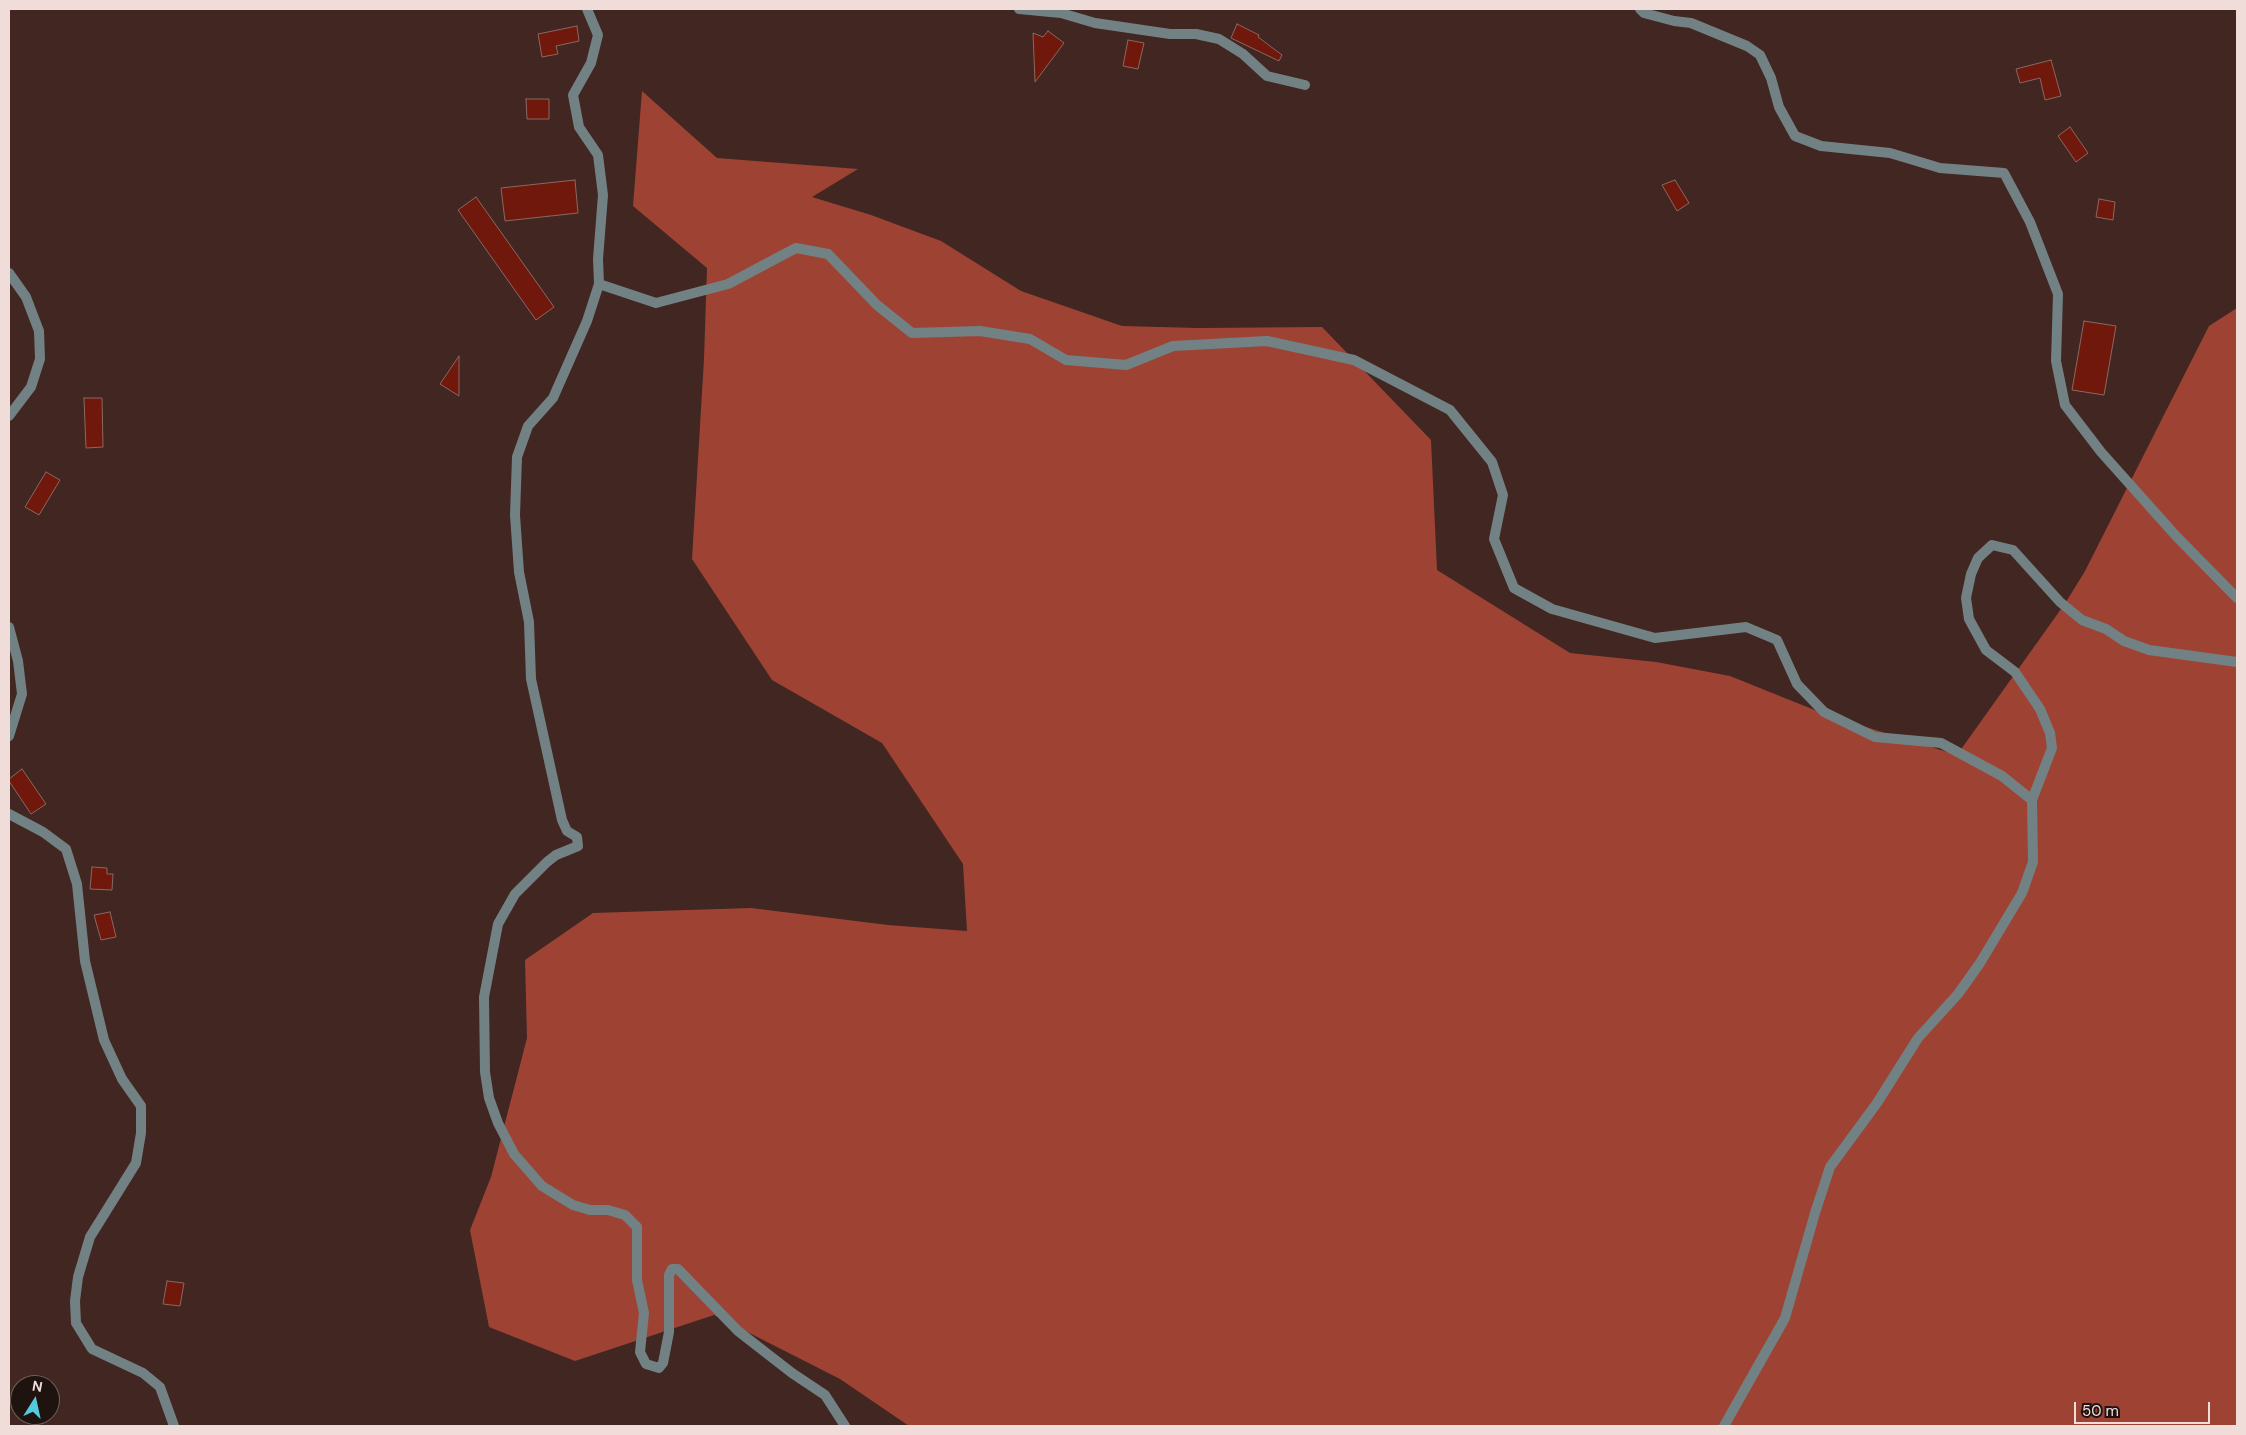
<!DOCTYPE html>
<html>
<head>
<meta charset="utf-8">
<style>
  body { margin:0 }
  #map { position:relative; width:2246px; height:1435px; overflow:hidden; background:#412621; font-family:"DM Sans",sans-serif }
  canvas { display:block }
  .frame { position:absolute; inset:0; border:10px solid #f0ddda; pointer-events:none }
  .north { position:absolute; left:10px; top:1375px; width:50px; height:50px; box-sizing:border-box; background:#1f1310; border:1px solid #736461; border-radius:50%; rotate:10deg; font-size:14px; font-weight:700; line-height:20px; text-align:center; color:#f0ddda }
  .north::after { content:''; display:block; margin:auto; width:18px; height:22px; background:#54cadd; clip-path:polygon(50% 0,100% 100%,50% 72%,0 100%) }
  .scale { position:absolute; left:2074px; top:1402px; width:136px; height:22px; box-sizing:border-box; border:2px solid #f0ddda; border-top:0; padding-left:6px; font-size:15px; line-height:18px; white-space:nowrap; color:#f0ddda; -webkit-text-stroke:4px #1f1310; paint-order:stroke }
</style>
</head>
<body>
<div id="map">
<canvas width="2246" height="1435"></canvas>
<div class="frame"></div>
<div class="north">N</div>
<div class="scale">50 m</div>
</div>
<script>
const ctx = document.querySelector('canvas').getContext('2d');
ctx.lineJoin = 'round';
function fill(path, color) {
  ctx.fillStyle = color;
  ctx.fill(path, 'evenodd');
}
function shape(rows) {
  const path = new Path2D();
  for (const r of rows) {
    path.moveTo(r[0], r[1]);
    for (let i = 2; i < r.length; i += 2) path.lineTo(r[i], r[i + 1]);
  }
  return path;
}
function stroke(path, color, width, dash) {
  ctx.strokeStyle = color;
  ctx.lineWidth = width;
  ctx.lineCap = dash ? 'butt' : 'round';
  ctx.setLineDash(dash || []);
  ctx.stroke(path);
}
fill(shape([
  [642,91,717,158,858,169,812,197,871,215,941,241,1021,291,1122,326,1198,328,1322,327,1431,440,1437,570,1570,653,1656,662,1730,676,1827,715,1957,755,2066,602,2085,571,2209,326,2237,308,2237,1426,909,1426,840,1379,714,1315,575,1361,489,1327,470,1230,491,1177,527,1038,525,960,593,913,751,908,888,925,967,931,963,864,882,743,772,680,692,559,704,359,707,268,633,206]
]), '#9e4334');
const building = shape([
  [1237,24,1259,35,1258,37,1282,55,1279,61,1231,38,1237,24],
  [577,26,579,41,556,46,558,54,542,57,538,34,577,26],
  [1048,31,1064,43,1035,82,1033,33,1043,37,1048,31],
  [1128,40,1144,43,1138,69,1123,66,1128,40],
  [2051,60,2061,96,2045,100,2040,78,2020,83,2016,69,2051,60],
  [526,99,549,99,549,119,527,119,526,99],
  [2070,127,2088,153,2076,162,2058,136,2070,127],
  [575,180,578,213,505,221,501,188,575,180],
  [1675,180,1689,203,1677,211,1662,185,1675,180],
  [476,197,554,307,536,320,458,210,476,197],
  [2099,199,2115,202,2113,220,2096,217,2099,199],
  [2084,321,2116,326,2104,395,2072,390,2084,321],
  [459,356,459,396,440,384,459,356],
  [84,398,102,398,103,447,86,448,84,398],
  [46,472,60,480,39,515,25,507,46,472],
  [22,769,46,804,31,814,9,781,9,779,22,769],
  [92,867,107,868,107,874,113,874,112,890,90,889,92,867],
  [110,912,116,937,101,940,94,915,110,912],
  [167,1281,184,1283,180,1306,163,1304,167,1281]
]);
fill(building, '#71180c');
stroke(building, '#896962', 1);
stroke(shape([
  [587,9,598,35,591,63,573,95,579,127,598,155,603,195,598,259,599,284,587,321,553,398,528,426,517,457,515,515,519,572,529,622,531,679,562,820,567,831,577,837,578,846,556,855,547,862,515,894,498,924,484,997,485,1072,489,1098,498,1123,514,1154,542,1186,573,1205,590,1210,608,1210,625,1215,637,1227,637,1280,644,1313,640,1352,646,1364,659,1368,663,1363,669,1332,669,1275,672,1269,678,1269,738,1331,792,1373,825,1395,845,1426],
  [1019,9,1061,13,1095,23,1170,34,1196,34,1219,39,1243,54,1267,76,1305,85],
  [1640,9,1644,13,1674,21,1691,23,1747,46,1760,55,1771,78,1779,107,1795,136,1821,146,1890,153,1940,168,2004,173,2030,222,2058,294,2056,361,2065,405,2101,452,2176,536,2237,598],
  [9,273,26,297,39,331,40,359,31,387,9,416],
  [599,284,656,303,728,284,796,248,828,254,877,305,912,333,980,331,1030,339,1066,360,1126,365,1173,346,1267,341,1354,360,1450,410,1492,462,1503,495,1494,539,1514,588,1552,609,1655,638,1746,627,1777,640,1797,684,1824,712,1875,737,1941,743,2002,776,2032,800],
  [9,627,18,661,22,694,9,736],
  [9,814,43,832,66,849,77,884,85,961,104,1040,122,1079,141,1106,141,1133,136,1163,90,1237,78,1277,75,1301,76,1323,92,1349,143,1373,160,1387,174,1426],
  [1724,1426,1785,1318,1815,1213,1830,1167,1877,1103,1918,1038,1958,994,1980,963,2022,893,2033,862,2032,800,2052,748,2050,733,2040,709,2015,672,1986,650,1969,619,1966,598,1971,574,1978,558,1992,545,2013,550,2060,602,2082,620,2106,629,2124,641,2149,650,2237,662]
]), '#728284', 10);
</script>
</body>
</html>
